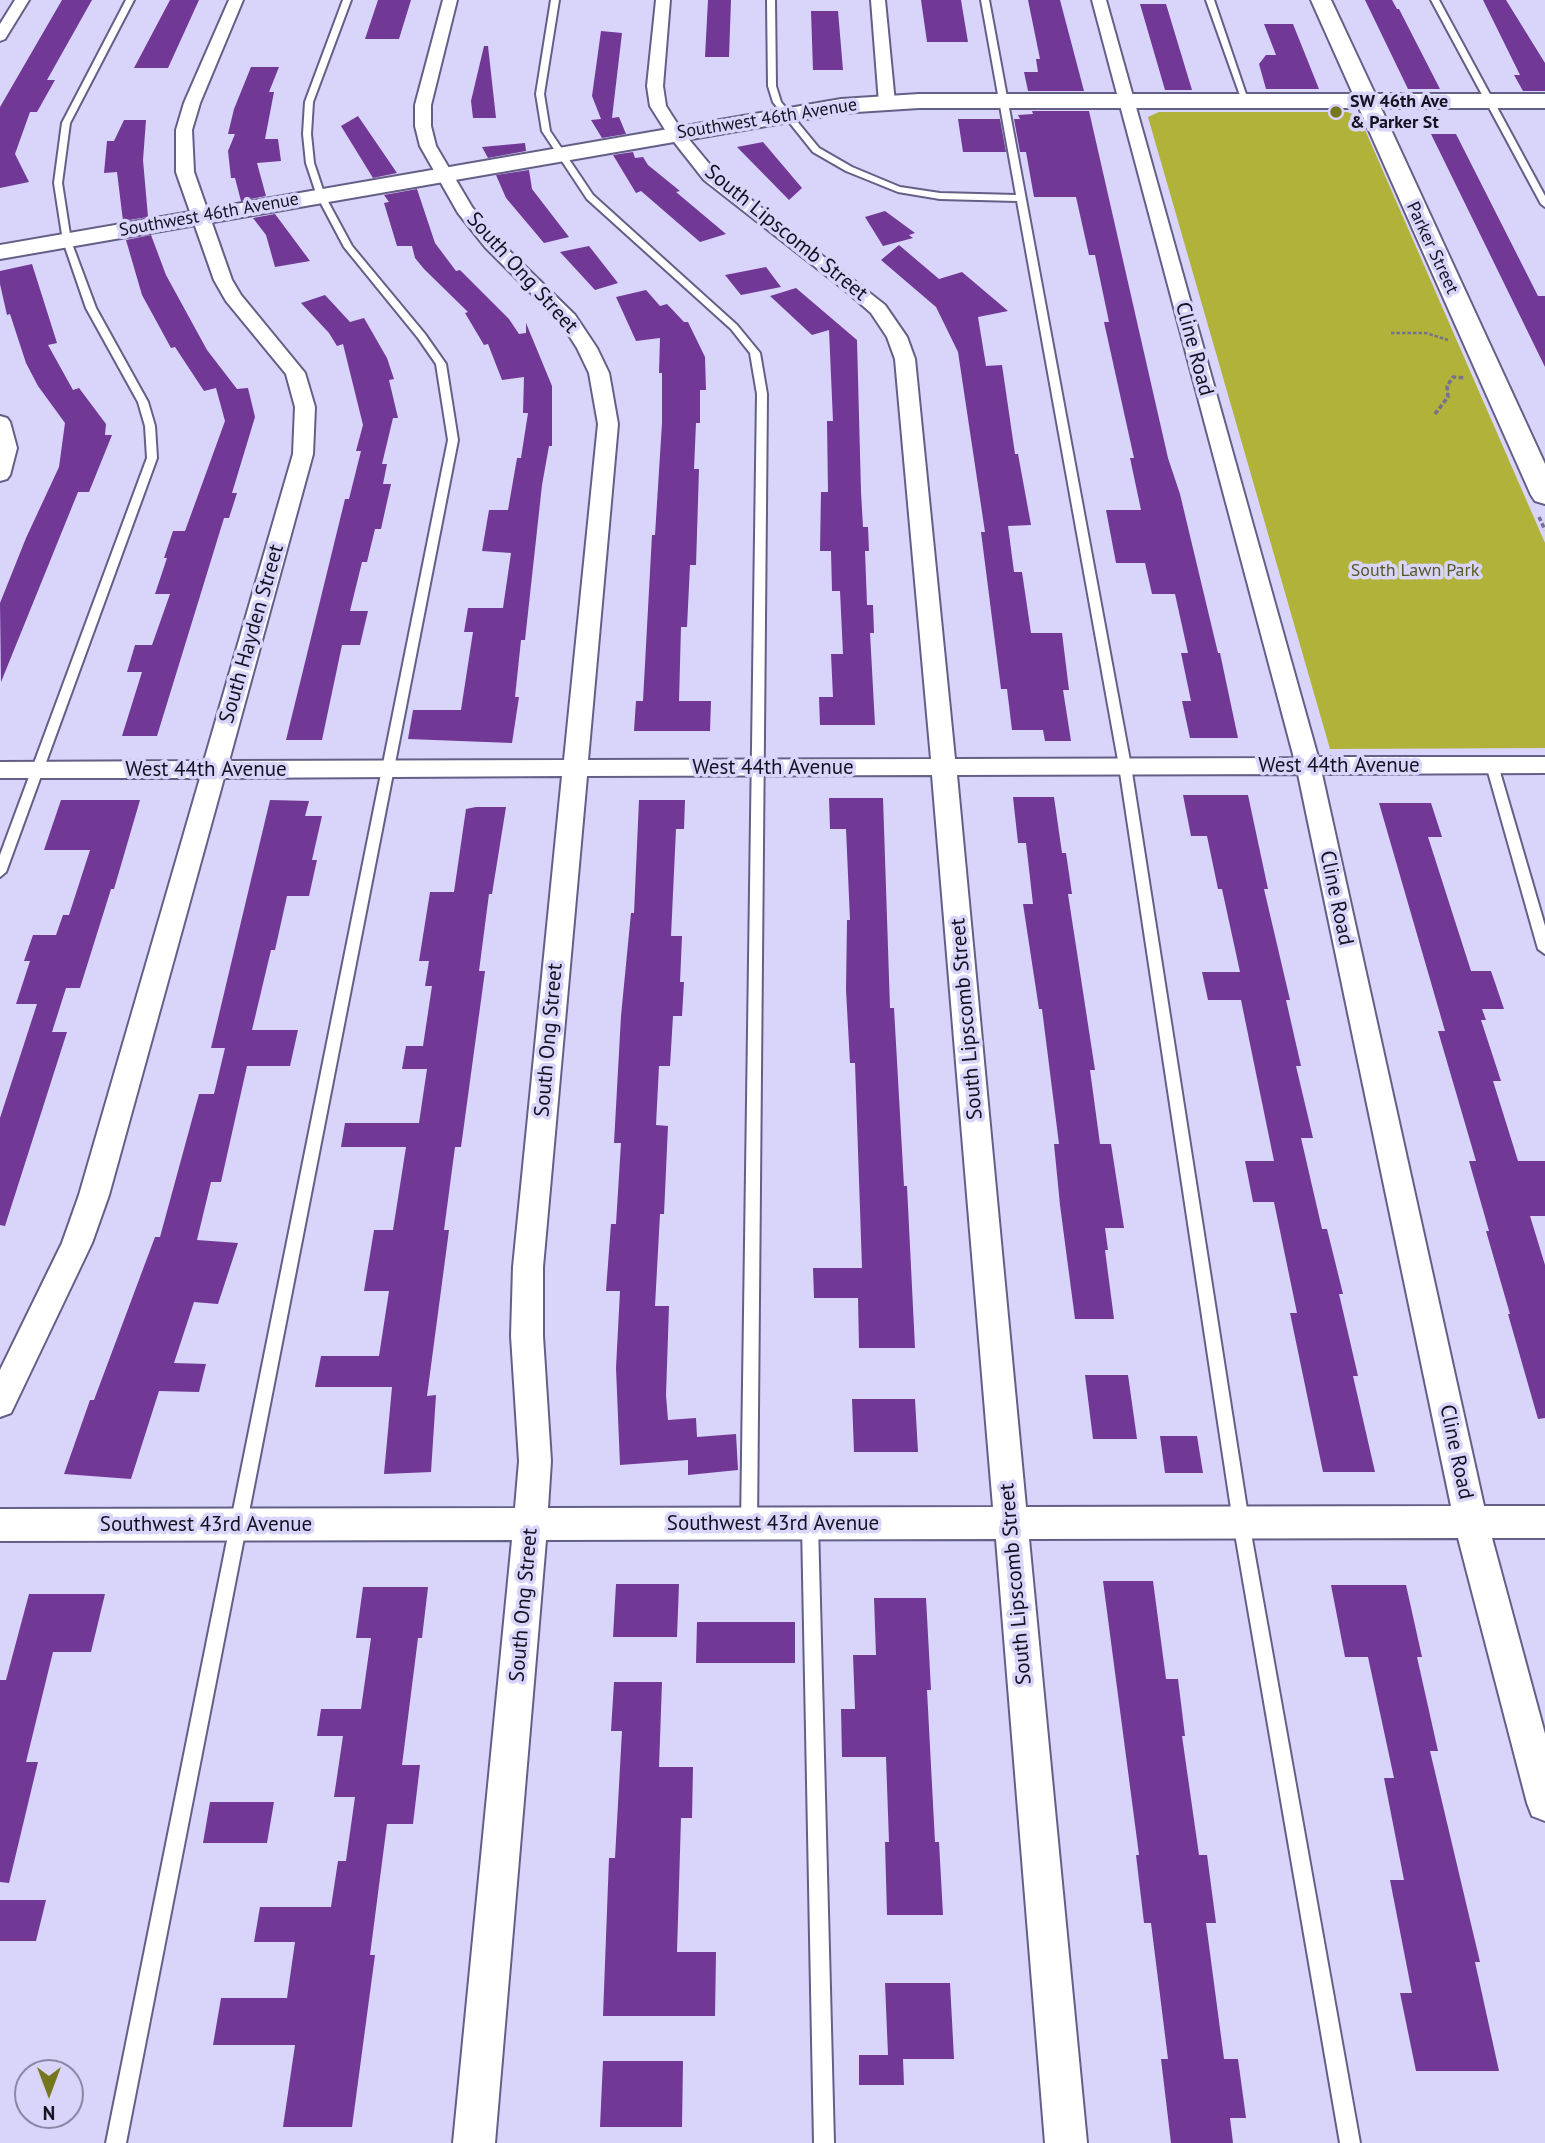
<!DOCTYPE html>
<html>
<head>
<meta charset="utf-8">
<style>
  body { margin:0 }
  #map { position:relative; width:1545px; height:2143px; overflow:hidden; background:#d8d4fa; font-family:"PT Sans",sans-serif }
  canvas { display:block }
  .north { position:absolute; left:14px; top:2059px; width:70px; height:70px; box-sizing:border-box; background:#d8d4fa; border:2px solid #8a86a3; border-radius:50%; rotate:180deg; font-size:19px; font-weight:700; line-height:28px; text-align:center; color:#141121 }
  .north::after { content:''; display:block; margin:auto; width:24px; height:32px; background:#75761d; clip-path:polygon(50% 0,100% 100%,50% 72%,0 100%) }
</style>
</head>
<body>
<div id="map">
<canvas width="1545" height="2143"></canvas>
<div class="north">N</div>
</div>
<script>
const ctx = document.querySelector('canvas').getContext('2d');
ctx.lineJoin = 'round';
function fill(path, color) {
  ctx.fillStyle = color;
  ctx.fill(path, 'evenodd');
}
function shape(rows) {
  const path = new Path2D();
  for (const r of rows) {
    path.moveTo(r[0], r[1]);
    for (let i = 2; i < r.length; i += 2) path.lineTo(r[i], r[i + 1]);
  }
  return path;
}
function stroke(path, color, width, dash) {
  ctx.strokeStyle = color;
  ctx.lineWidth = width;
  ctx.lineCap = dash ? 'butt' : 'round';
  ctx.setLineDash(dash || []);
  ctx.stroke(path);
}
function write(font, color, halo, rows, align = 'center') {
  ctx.font = font + ' "PT Sans",sans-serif';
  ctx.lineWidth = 7;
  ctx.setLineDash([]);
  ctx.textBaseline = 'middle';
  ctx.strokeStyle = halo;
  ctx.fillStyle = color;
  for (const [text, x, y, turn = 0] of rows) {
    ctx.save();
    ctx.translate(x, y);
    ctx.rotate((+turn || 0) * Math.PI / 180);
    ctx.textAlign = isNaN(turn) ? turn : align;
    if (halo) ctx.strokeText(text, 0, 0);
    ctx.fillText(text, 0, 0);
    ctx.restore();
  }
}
fill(shape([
  [1159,112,1347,112,1359,116,1545,543,1545,748,1330,749,1148,117]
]), '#b0b23a');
fill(shape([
  [62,0,92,0,47,80,55,80,37,112,30,112,15,154,29,182,0,188,0,107],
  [170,0,199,0,168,68,134,68],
  [378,0,411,0,399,39,365,39],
  [708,0,731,0,729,57,705,57],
  [921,0,961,0,968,42,927,42],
  [1028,0,1060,0,1084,91,1028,91,1024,72,1038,72,1036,59,1040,59],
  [1365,0,1392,0,1397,9,1399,9,1440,89,1408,89],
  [1483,0,1506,0,1545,63,1545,91,1523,91,1514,75,1520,75],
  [1140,4,1166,4,1192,90,1165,90],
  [811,11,838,11,843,70,813,70],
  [1264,24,1293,24,1319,89,1266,89,1259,64,1266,55,1276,55],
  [601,31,622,33,612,118,619,117,626,134,602,138,591,120,601,119,592,96],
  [484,46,488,46,496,118,473,118,471,101],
  [251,67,279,67,269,92,274,92,265,139,278,139,281,161,257,163,266,196,241,201,235,178,231,178,228,151,235,134,228,134,234,109],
  [1032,111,1089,111,1168,458,1180,494,1218,653,1220,653,1238,738,1190,738,1182,701,1191,701,1181,653,1188,653,1175,594,1152,594,1145,563,1116,563,1106,510,1141,510,1130,458,1134,458,1104,322,1109,322,1095,255,1089,255,1076,197,1034,197,1026,152,1020,152,1014,119,1020,119,1018,115,1033,114],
  [358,116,397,173,373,178,341,126],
  [958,119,1000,119,1006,152,963,152],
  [124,120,146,120,143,160,148,217,123,221,117,172,104,173,107,141,114,141],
  [1431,134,1456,134,1538,296,1545,296,1545,367],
  [763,142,802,188,789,200,737,147],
  [525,143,526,151,488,158,482,147],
  [633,152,635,158,643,157,648,165,680,191,676,192,726,234,700,242,641,191,636,193,613,155],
  [529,170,532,189,569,237,544,243,506,198,496,175],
  [417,189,435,243,456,271,460,270,509,319,519,334,526,333,526,323,552,386,552,446,549,446,542,485,525,640,521,640,515,697,519,697,512,743,408,739,413,710,461,710,473,632,464,632,468,608,503,608,511,553,482,551,489,510,508,510,517,458,521,458,528,413,523,413,524,377,502,380,488,344,484,345,465,313,468,312,424,269,415,258,412,246,397,246,384,203,389,202,384,195],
  [885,211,915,233,909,235,913,238,883,246,865,217],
  [275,214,310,261,275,267,266,235,253,218],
  [151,235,166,275,207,350,237,389,248,388,255,417,232,493,237,493,229,518,224,518,157,736,122,736,142,672,127,672,135,645,152,645,170,594,155,594,167,558,164,558,173,531,185,531,225,421,216,388,204,391,175,347,171,348,142,295,126,240],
  [899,245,939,279,962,272,1008,311,978,317,986,366,1002,365,1015,454,1018,454,1031,525,1008,526,1014,572,1022,572,1031,633,1062,633,1069,690,1063,690,1071,741,1045,741,1043,730,1012,730,1007,689,1001,689,981,532,985,532,958,352,936,307,881,260],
  [589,246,618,283,595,290,560,252],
  [32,264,57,343,48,345,73,390,79,388,106,424,105,435,112,435,89,492,78,492,1,682,0,603,26,538,59,467,65,423,38,386,26,363,10,314,7,315,0,284,0,271],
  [766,267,781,287,741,295,725,275],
  [796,288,857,340,861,492,863,527,868,527,869,551,865,551,867,605,873,605,874,633,870,633,875,725,820,725,819,697,833,697,831,654,843,654,840,591,832,591,831,551,820,551,821,492,828,492,827,421,833,421,829,330,812,335,770,296],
  [646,290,660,306,667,304,684,322,688,322,705,357,706,390,700,390,700,423,696,423,694,469,699,469,696,565,690,565,687,627,681,627,679,701,711,701,710,731,634,731,636,701,643,701,652,535,655,535,662,423,662,373,659,373,660,338,636,341,616,297],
  [325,295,350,322,364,318,387,358,394,379,389,380,398,418,393,418,382,464,387,464,383,484,391,484,381,529,375,529,367,562,362,562,350,611,368,611,360,645,342,645,322,740,286,740,345,499,349,499,361,451,356,451,363,425,343,344,337,346,329,333,301,303],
  [1183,795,1248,795,1268,889,1264,889,1290,1000,1286,1000,1301,1066,1296,1066,1313,1138,1301,1138,1322,1229,1327,1229,1343,1294,1339,1294,1358,1376,1353,1376,1375,1472,1323,1472,1290,1313,1297,1313,1274,1202,1253,1202,1245,1161,1274,1161,1241,1000,1208,1000,1202,972,1240,972,1222,889,1218,889,1207,836,1191,836],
  [1013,797,1054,797,1062,853,1066,853,1072,894,1068,894,1095,1070,1090,1070,1100,1144,1111,1144,1124,1228,1105,1228,1108,1250,1105,1250,1114,1319,1075,1319,1060,1205,1054,1144,1059,1144,1042,1009,1039,1009,1023,904,1033,904,1026,843,1018,843],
  [829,798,883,798,890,1008,894,1008,904,1186,907,1186,915,1348,859,1348,858,1298,814,1298,813,1268,862,1268,855,1063,850,1063,846,990,847,920,850,920,846,829,830,829],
  [61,800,140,800,114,889,111,889,80,988,66,988,52,1032,67,1032,5,1226,0,1225,0,1118,37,1004,16,1004,30,961,24,961,33,935,56,935,63,915,69,915,90,850,44,850],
  [270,800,309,801,305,816,322,816,312,860,317,860,309,896,287,896,275,950,271,950,252,1030,298,1030,290,1066,247,1066,221,1182,211,1182,197,1240,238,1243,218,1304,194,1302,174,1363,206,1364,199,1392,159,1391,131,1479,64,1474,90,1400,94,1400,155,1237,160,1237,199,1094,214,1094,225,1048,211,1048],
  [639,800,685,800,684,829,676,829,671,936,682,936,680,982,684,982,682,1016,673,1016,670,1066,659,1066,656,1125,668,1126,664,1214,660,1214,655,1306,669,1306,666,1395,668,1420,696,1418,697,1437,736,1434,738,1470,688,1475,688,1460,620,1465,616,1368,620,1291,606,1291,611,1224,616,1224,621,1143,614,1143,621,1016,631,913,634,913],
  [1379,803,1431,803,1442,837,1428,837,1471,971,1491,971,1504,1009,1482,1009,1486,1020,1481,1020,1501,1081,1493,1081,1518,1161,1545,1161,1545,1216,1530,1216,1545,1265,1545,1418,1538,1419,1508,1314,1510,1314,1486,1231,1489,1231,1469,1161,1476,1161,1438,1031,1445,1031],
  [476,807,506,807,492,894,489,894,479,971,485,971,461,1147,455,1147,444,1230,449,1230,427,1396,436,1395,431,1472,384,1474,392,1387,315,1387,321,1356,379,1356,389,1291,364,1291,374,1230,393,1230,406,1147,341,1147,345,1123,419,1123,427,1069,402,1069,406,1046,423,1046,432,986,425,986,429,961,419,961,430,892,454,892,466,809],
  [1085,1375,1128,1375,1137,1439,1093,1439],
  [852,1399,915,1399,918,1452,854,1452],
  [1160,1436,1197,1436,1203,1473,1165,1473],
  [1103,1581,1153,1581,1166,1679,1178,1679,1185,1736,1182,1736,1199,1855,1207,1855,1216,1923,1206,1923,1224,2059,1238,2059,1246,2118,1230,2118,1233,2143,1171,2143,1161,2059,1168,2059,1151,1923,1144,1923,1136,1855,1139,1855],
  [616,1584,679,1584,677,1637,613,1637],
  [1331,1585,1406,1585,1422,1657,1417,1657,1438,1751,1430,1751,1480,1962,1475,1962,1499,2071,1416,2071,1400,1993,1412,1993,1390,1880,1404,1880,1384,1778,1394,1778,1368,1657,1345,1657],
  [363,1587,428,1587,422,1638,418,1638,402,1765,420,1765,413,1824,387,1824,370,1955,375,1955,352,2127,283,2127,295,2045,213,2045,221,1998,287,1998,295,1942,254,1942,260,1907,331,1907,338,1861,346,1861,355,1797,334,1797,343,1736,317,1736,321,1709,361,1709,371,1638,356,1638],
  [29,1594,105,1594,91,1652,53,1652,26,1762,38,1762,9,1883,0,1882,0,1680,6,1680],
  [874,1598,926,1598,931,1690,927,1690,935,1842,939,1842,943,1915,887,1915,885,1842,889,1842,886,1757,842,1757,841,1709,855,1709,853,1655,876,1655],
  [697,1622,795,1622,795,1663,696,1663],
  [614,1682,662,1682,659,1767,693,1767,692,1818,681,1818,677,1952,716,1952,715,2016,603,2016,609,1858,615,1858,622,1731,611,1731],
  [210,1802,274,1802,267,1843,203,1843],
  [0,1900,46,1900,36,1941,0,1941],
  [885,1983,950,1983,954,2059,903,2059,904,2085,859,2085,859,2055,888,2055],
  [603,2061,683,2061,682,2127,600,2127]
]), '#723896');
const service = shape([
  [126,0,134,0,70,123,62,183,71,241,96,308,148,402,155,426,157,458,6,872,0,877,0,855,147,458,145,426,138,402,86,308,63,241,54,183,62,123,126,0],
  [343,0,351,0,313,102,311,134,314,163,325,196,352,246,425,334,446,364,458,440,126,2143,106,2143,448,440,436,364,418,338,344,247,317,196,306,163,303,134,305,102,343,0],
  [551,0,559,0,544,94,550,131,593,195,737,325,760,353,767,394,757,1524,755,1530,749,1532,743,1530,741,1524,757,394,750,353,731,329,587,199,542,131,536,94,551,0],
  [767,0,775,0,776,86,781,102,819,148,852,167,900,187,940,193,1016,195,981,0,989,0,1131,766,1249,1522,1360,2143,1340,2143,1233,1522,1119,766,1017,201,940,199,898,192,846,171,813,152,773,102,768,86,767,0],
  [1206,0,1214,0,1249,103,1242,101,1206,0],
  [1431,0,1439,0,1545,196,1545,207,1541,204,1431,0],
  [1492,761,1498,765,1545,926,1545,954,1538,949,1486,765,1492,761],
  [810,1516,816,1518,818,1524,834,2143,814,2143,802,1524,804,1518,810,1516]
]);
const minor = shape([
  [15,0,29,0,5,39,0,41,0,24,15,0],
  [229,0,243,0,200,103,192,130,194,172,232,280,241,295,305,373,315,407,313,454,229,761,564,760,598,424,589,373,577,348,561,323,485,247,458,213,420,146,415,126,415,105,443,0,457,0,431,105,431,126,436,146,472,207,497,239,575,315,597,348,609,373,618,424,588,760,931,759,895,359,887,337,871,313,846,291,704,180,667,133,650,106,647,86,656,0,670,0,663,86,666,106,682,131,716,172,885,305,907,337,915,359,955,759,1294,758,1092,0,1106,0,1318,757,1545,757,1545,773,1322,774,1484,1506,1545,1506,1545,1538,1492,1538,1545,1734,1545,1821,1532,1816,1527,1803,1458,1538,1029,1539,1087,2143,1045,2143,996,1539,546,1540,495,2143,453,2143,512,1540,0,1541,0,1509,515,1508,519,1461,511,1336,513,1267,562,776,224,778,109,1195,92,1243,11,1413,0,1417,0,1370,62,1243,79,1195,200,778,0,778,0,762,204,761,293,454,295,407,286,374,226,301,214,280,176,172,176,130,184,103,229,0],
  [1298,774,1451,1506,1026,1507,957,775,1298,774],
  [932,775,993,1507,548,1508,551,1461,543,1336,543,1267,587,776,932,775],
  [871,0,885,0,895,103,887,108,879,103,871,0],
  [0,416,7,418,10,422,17,448,10,475,7,479,0,481,0,416]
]);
const secondary = shape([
  [1311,0,1331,0,1375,94,1545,94,1545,108,1381,108,1545,464,1545,504,1535,501,1531,495,1359,108,919,108,841,113,0,259,0,245,841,99,919,94,1353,94,1311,0]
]);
stroke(service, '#645f87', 4);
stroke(minor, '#645f87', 4);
stroke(secondary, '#645f87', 4);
stroke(shape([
  [1391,333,1426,333,1448,340]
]), '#76728d', 2.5, [3.5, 2]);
stroke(shape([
  [1435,414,1448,397,1447,386,1453,377,1465,378],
  [1539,517,1545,530]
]), '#76728d', 3.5, [4.5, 2.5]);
fill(service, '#fff');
fill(minor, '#fff');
fill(secondary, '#fff');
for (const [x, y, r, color] of [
  [1336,112,7,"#75761d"]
]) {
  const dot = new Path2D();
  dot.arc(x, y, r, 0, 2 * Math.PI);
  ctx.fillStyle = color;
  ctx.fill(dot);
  stroke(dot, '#d8d4fa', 2.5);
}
write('bold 18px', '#141121', '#d8d4fa', [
  ["SW 46th Ave",1350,102],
  ["& Parker St",1350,123]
], 'left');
write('18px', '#141121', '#d8d4fa', [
  ["Southwest 46th Avenue",767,119,-9],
  ["Southwest 46th Avenue",209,215,-10],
  ["Parker Street",1432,248,65]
]);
write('18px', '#585925', '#d8d4fa', [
  ["South Lawn Park",1415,571]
]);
write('21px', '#141121', '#d8d4fa', [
  ["South Lipscomb Street",786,233,39],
  ["South Ong Street",522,273,48],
  ["Cline Road",1194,349,75],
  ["South Hayden Street",252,634,-74],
  ["West 44th Avenue",1339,766],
  ["West 44th Avenue",773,768],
  ["West 44th Avenue",206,770],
  ["Cline Road",1336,898,78],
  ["South Lipscomb Street",967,1019,-95],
  ["South Ong Street",549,1040,-85],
  ["Cline Road",1456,1452,78],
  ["Southwest 43rd Avenue",773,1524],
  ["Southwest 43rd Avenue",206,1525],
  ["South Lipscomb Street",1016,1584,-95],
  ["South Ong Street",524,1605,-85]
]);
</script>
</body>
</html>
